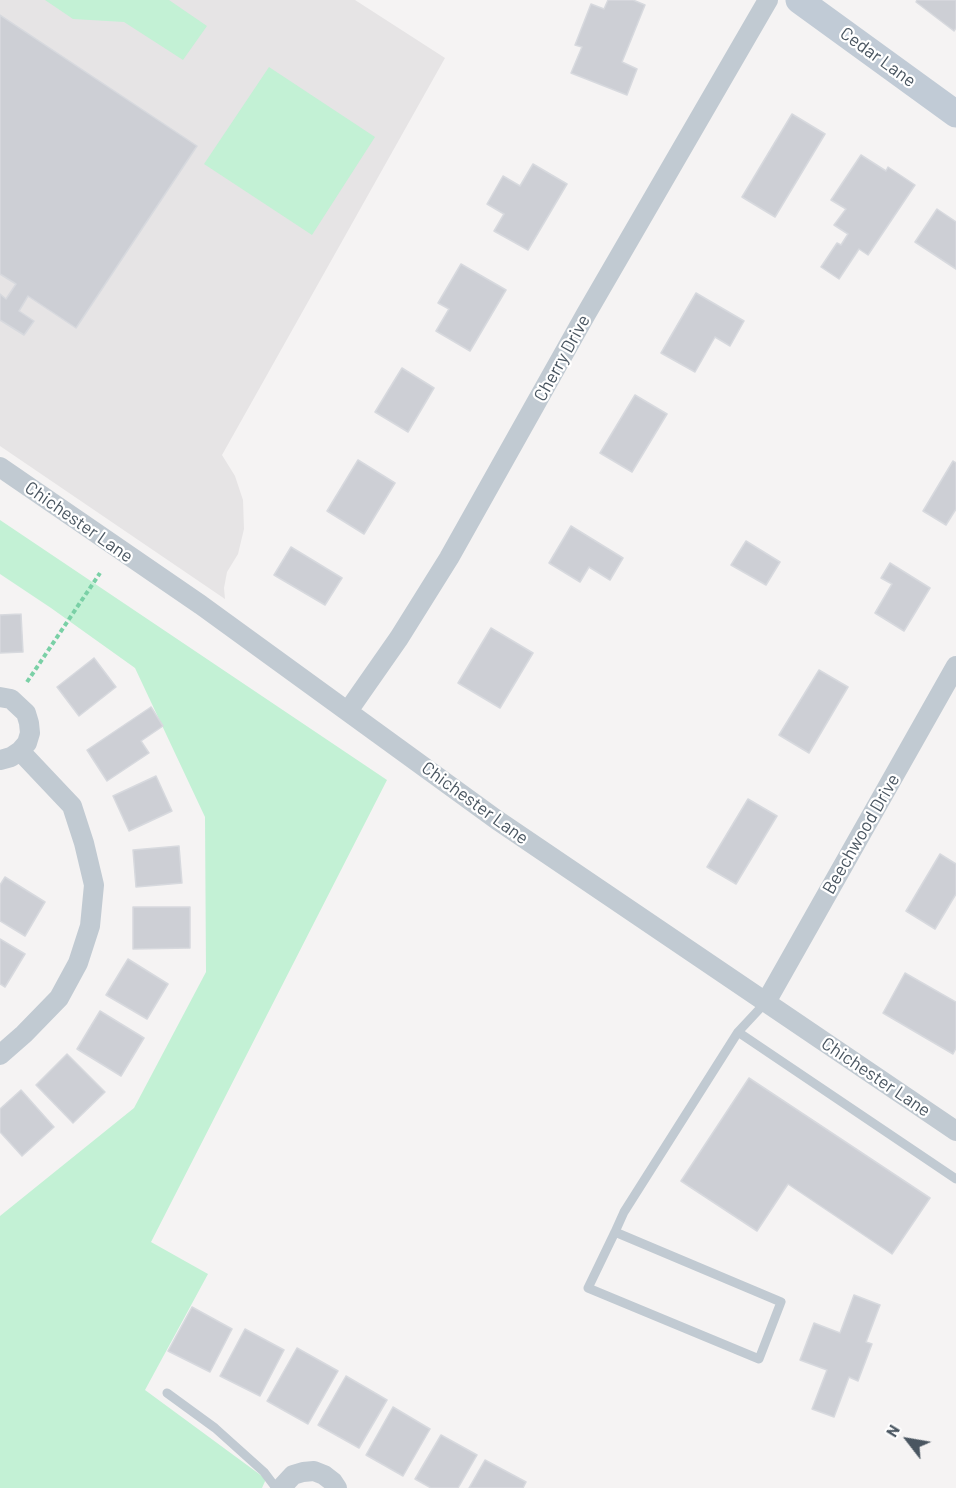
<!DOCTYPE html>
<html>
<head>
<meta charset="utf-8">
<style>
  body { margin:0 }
  #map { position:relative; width:956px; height:1488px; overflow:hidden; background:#f5f3f3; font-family:Barlow,sans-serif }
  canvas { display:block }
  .north { position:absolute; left:878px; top:1410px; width:60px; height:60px; -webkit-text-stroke:4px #fff; paint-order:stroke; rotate:301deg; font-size:16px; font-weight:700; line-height:24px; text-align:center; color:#4a5661 }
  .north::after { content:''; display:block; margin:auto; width:21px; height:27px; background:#4a5661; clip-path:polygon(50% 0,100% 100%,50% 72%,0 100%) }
</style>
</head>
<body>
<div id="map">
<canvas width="956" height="1488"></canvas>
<div class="north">N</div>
</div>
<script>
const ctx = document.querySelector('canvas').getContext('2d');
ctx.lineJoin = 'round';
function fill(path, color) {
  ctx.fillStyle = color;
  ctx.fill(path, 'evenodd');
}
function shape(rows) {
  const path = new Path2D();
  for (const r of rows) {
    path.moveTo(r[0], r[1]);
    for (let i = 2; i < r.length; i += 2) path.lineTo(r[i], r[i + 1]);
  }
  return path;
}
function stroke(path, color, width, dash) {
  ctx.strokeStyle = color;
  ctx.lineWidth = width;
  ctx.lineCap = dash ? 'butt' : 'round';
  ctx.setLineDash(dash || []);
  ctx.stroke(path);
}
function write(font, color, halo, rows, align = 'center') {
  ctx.font = font + ' Barlow,sans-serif';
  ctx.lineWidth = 4.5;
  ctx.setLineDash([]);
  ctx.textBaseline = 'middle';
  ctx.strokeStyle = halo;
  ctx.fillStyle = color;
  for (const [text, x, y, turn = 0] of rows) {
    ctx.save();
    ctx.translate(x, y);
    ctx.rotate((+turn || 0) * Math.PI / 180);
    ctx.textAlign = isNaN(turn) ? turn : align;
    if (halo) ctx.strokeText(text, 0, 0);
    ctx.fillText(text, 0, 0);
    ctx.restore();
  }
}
fill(shape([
  [0,0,355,0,445,58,222,455,235,476,243,500,244,529,238,554,227,572,224,588,225,599,0,446]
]), '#e6e4e5');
fill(shape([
  [45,0,169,0,207,26,183,60,124,22,73,19],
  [269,67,375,137,312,235,204,164],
  [0,520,387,780,151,1242,208,1274,145,1390,266,1479,262,1488,0,1488,0,1216,134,1108,206,972,205,817,135,668,51,608,0,574]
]), '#c3f1d5');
const building = shape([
  [608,0,633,0,645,5,622,62,637,69,627,95,571,73,582,47,575,45,591,4,604,9,608,0],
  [917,0,956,0,956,28,954,31,916,2,917,0],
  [0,15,197,146,76,328,28,296,19,311,34,321,24,335,0,320,0,294,6,299,16,284,0,274,0,15],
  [792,114,825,134,775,217,742,197,792,114],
  [861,155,886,171,888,167,915,185,868,255,859,249,839,279,821,267,837,243,841,245,848,234,834,225,846,209,831,200,861,155],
  [533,164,567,184,528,250,494,231,504,214,487,204,503,176,520,186,533,164],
  [937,209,956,222,956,269,915,242,937,209],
  [461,264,506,290,470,351,436,331,449,309,438,303,461,264],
  [696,293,744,321,730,346,715,337,695,372,661,353,696,293],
  [402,368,434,388,408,432,375,412,402,368],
  [635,395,667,414,632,472,600,453,635,395],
  [358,460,395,483,364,534,327,511,358,460],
  [953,461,956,463,956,509,946,525,923,511,953,461],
  [571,526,623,558,610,580,589,567,580,582,549,563,571,526],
  [746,541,780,562,766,585,731,565,746,541],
  [291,547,342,578,325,605,274,575,291,547],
  [890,563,930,588,904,631,875,613,892,584,881,578,890,563],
  [21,614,23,652,0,653,0,615,21,614],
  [491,628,533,653,500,708,458,683,491,628],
  [94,658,116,687,79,716,57,687,94,658],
  [819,670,848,687,809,753,779,735,819,670],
  [151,707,163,726,141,741,149,753,107,781,87,750,151,707],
  [156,776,172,811,129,831,113,796,156,776],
  [748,799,777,816,736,884,707,867,748,799],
  [179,846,182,883,136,887,133,850,179,846],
  [940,854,956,864,956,894,935,929,906,911,940,854],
  [5,877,45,902,25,936,0,921,0,885,5,877],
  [133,907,190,907,190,948,133,949,133,907],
  [0,939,25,954,5,987,0,984,0,939],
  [128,959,168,984,147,1019,106,995,128,959],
  [905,973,956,1002,956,1048,953,1054,883,1013,905,973],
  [100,1011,144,1038,121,1076,77,1049,100,1011],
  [67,1054,105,1092,73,1123,36,1085,67,1054],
  [749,1078,930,1198,892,1254,788,1184,757,1231,681,1181,749,1078],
  [21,1090,54,1127,22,1156,0,1132,0,1109,21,1090],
  [854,1295,880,1305,866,1342,872,1344,858,1381,849,1377,834,1417,812,1409,827,1370,800,1360,814,1323,840,1333,854,1295],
  [192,1307,232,1329,210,1372,168,1351,192,1307],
  [245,1329,284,1350,260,1396,220,1376,245,1329],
  [297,1348,338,1371,308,1424,267,1401,297,1348],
  [346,1376,387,1400,359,1448,318,1425,346,1376],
  [393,1407,430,1429,403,1476,366,1455,393,1407],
  [441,1435,477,1455,458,1488,431,1488,415,1479,441,1435],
  [485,1460,526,1482,523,1488,469,1488,485,1460]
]);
fill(building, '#cdcfd5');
stroke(building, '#d7d9de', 1.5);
stroke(shape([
  [27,682,100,573]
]), '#7ad0a6', 4, [4.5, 3]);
stroke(shape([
  [738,1032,766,1002],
  [615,1232,781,1302,759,1359,588,1288,615,1232,624,1212,738,1032,956,1179],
  [167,1393,215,1428,264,1472,276,1488]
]), '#c1cad2', 9);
stroke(shape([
  [0,467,201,605,497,820,956,1131],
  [0,697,11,699,26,713,29,723,30,733,27,743,20,751,11,757,0,760],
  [348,711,399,638,449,558,586,314,768,0],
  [766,1002,956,666],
  [0,1055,24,1034,59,998,78,963,90,926,94,885,84,843,72,806,20,751],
  [281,1488,293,1475,303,1472,314,1471,324,1475,333,1482,337,1488]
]), '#c1cad2', 20);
stroke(shape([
  [799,0,956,114]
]), '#c1cbd6', 27);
write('18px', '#4a5661', '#fff', [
  ["Cedar Lane",878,57,36],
  ["Cherry Drive",562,358,-61],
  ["Chichester Lane",79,522,35],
  ["Chichester Lane",475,803,36],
  ["Beechwood Drive",861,834,-60],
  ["Chichester Lane",876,1077,34]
]);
</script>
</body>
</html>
